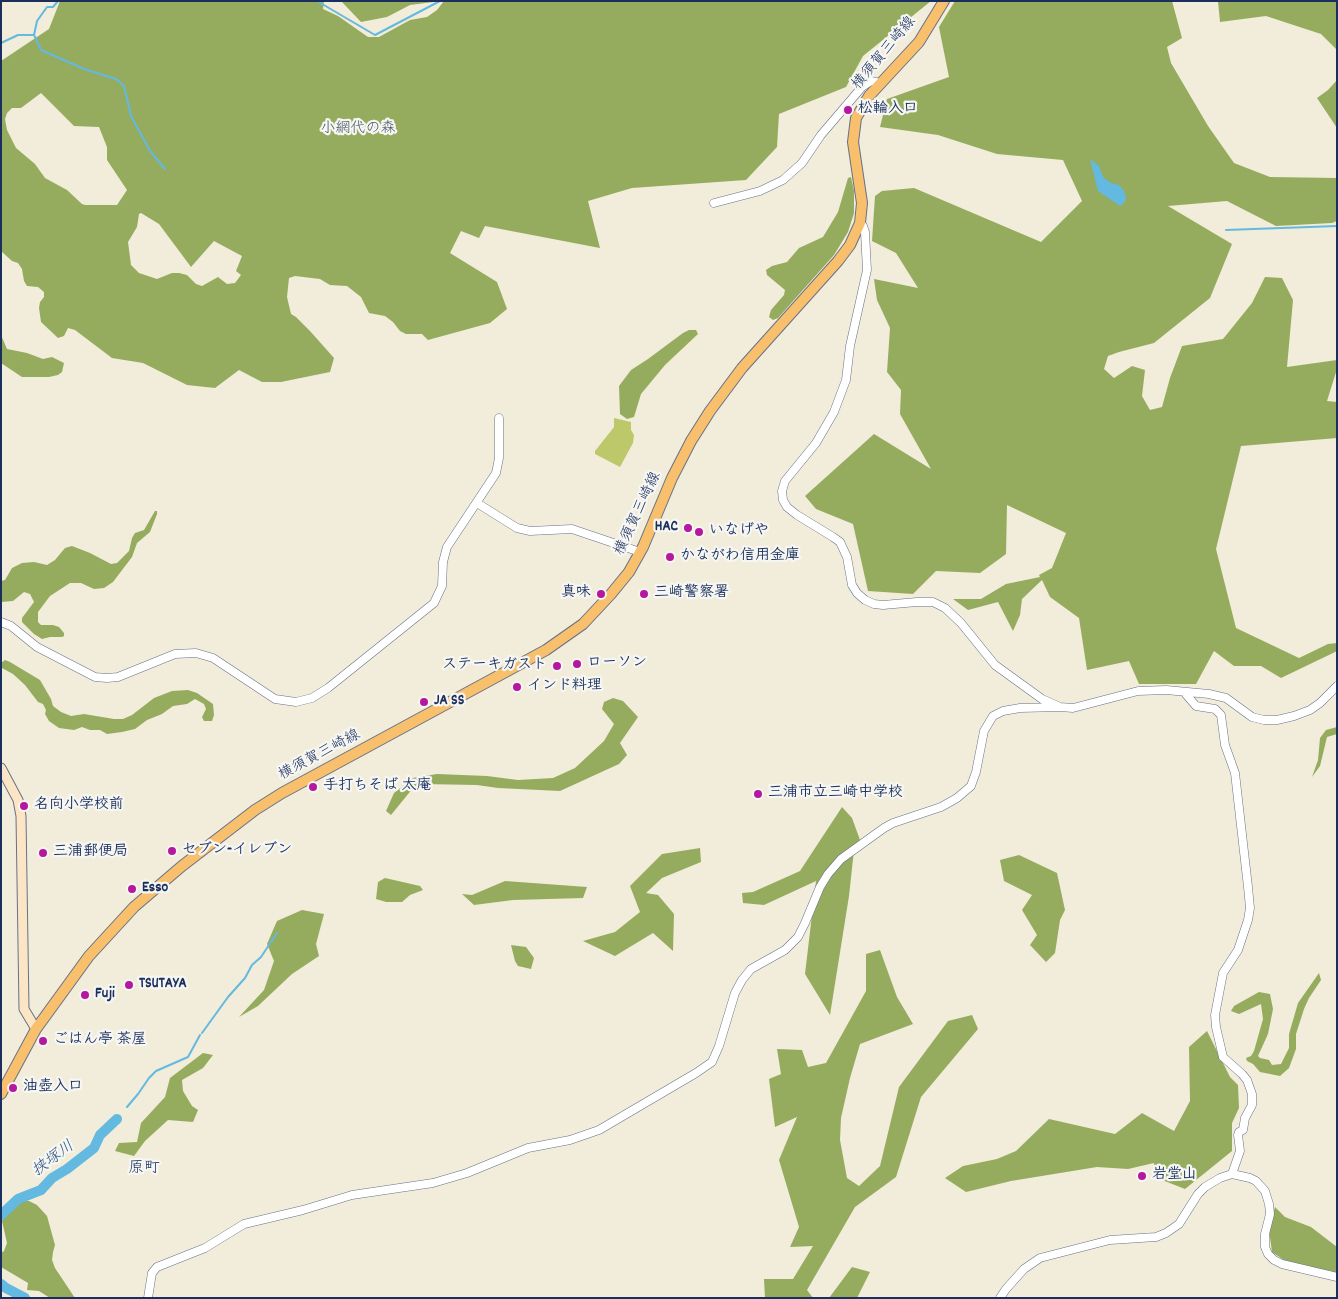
<!DOCTYPE html>
<html>
<head>
<meta charset="utf-8">
<style>
  body { margin:0 }
  #map { position:relative; width:1338px; height:1299px; overflow:hidden; background:#f2ecda; font-family:Dekko,sans-serif }
  canvas { display:block }
  .frame { position:absolute; inset:0; border:2px solid #1b2f5e; pointer-events:none }
</style>
</head>
<body>
<div id="map">
<canvas width="1338" height="1299"></canvas>
<div class="frame"></div>
</div>
<script>
const ctx = document.querySelector('canvas').getContext('2d');
ctx.lineJoin = 'round';
function fill(path, color) {
  ctx.fillStyle = color;
  ctx.fill(path, 'evenodd');
}
function shape(rows) {
  const path = new Path2D();
  for (const r of rows) {
    path.moveTo(r[0], r[1]);
    for (let i = 2; i < r.length; i += 2) path.lineTo(r[i], r[i + 1]);
  }
  return path;
}
function stroke(path, color, width, dash) {
  ctx.strokeStyle = color;
  ctx.lineWidth = width;
  ctx.lineCap = dash ? 'butt' : 'round';
  ctx.setLineDash(dash || []);
  ctx.stroke(path);
}
function write(font, color, halo, rows, align = 'center') {
  ctx.font = font + ' Dekko,"Klee One",sans-serif';
  ctx.lineWidth = 4.5;
  ctx.setLineDash([]);
  ctx.textBaseline = 'middle';
  ctx.strokeStyle = halo;
  ctx.fillStyle = color;
  for (const [text, x, y, turn = 0] of rows) {
    ctx.save();
    ctx.translate(x, y);
    ctx.rotate((+turn || 0) * Math.PI / 180);
    ctx.textAlign = isNaN(turn) ? turn : align;
    if (halo) ctx.strokeText(text, 0, 0);
    ctx.fillText(text, 0, 0);
    ctx.restore();
  }
}
fill(shape([
  [614,418,631,422,631,430,634,435,633,443,620,467,595,454,595,451,614,427]
]), '#bcc86a');
fill(shape([
  [60,1,324,1,323,9,338,16,368,37,379,37,410,20,427,17,437,10,444,1,931,1,863,56,846,87,779,114,777,147,746,180,632,188,588,201,600,248,485,226,479,238,461,231,450,253,497,282,507,309,490,323,428,340,422,334,406,334,400,331,393,322,385,316,369,313,361,297,347,286,330,285,320,279,295,276,289,278,287,297,291,314,296,317,310,331,334,358,330,372,281,382,262,382,239,370,215,388,187,385,143,363,112,358,75,330,68,328,64,336,58,338,41,322,39,308,40,302,44,297,44,292,38,287,27,286,24,281,22,269,18,263,12,261,1,251,1,61,49,29],
  [41,93,74,126,99,127,107,147,107,160,127,190,117,205,85,205,82,204,67,190,45,178,35,164,16,148,7,130,5,119,7,113,12,108,21,108],
  [141,213,159,224,191,267,214,241,242,256,236,271,241,275,235,283,227,284,218,277,202,286,196,284,187,275,179,273,172,273,157,279,139,273,131,265,128,242,137,227,139,214],
  [341,1,441,1,410,5,387,17,361,22],
  [955,1,1172,1,1182,38,1167,47,1171,63,1208,126,1234,163,1270,177,1337,178,1337,221,1332,223,1276,226,1227,201,1168,206,1232,244,1210,298,1154,343,1119,352,1108,356,1104,369,1114,378,1132,366,1145,370,1142,396,1150,410,1162,407,1170,378,1182,346,1223,339,1252,303,1265,277,1282,278,1293,300,1287,367,1337,360,1337,369,1327,401,1337,402,1337,438,1241,446,1216,549,1236,628,1299,658,1328,644,1337,643,1337,651,1333,653,1281,678,1261,666,1234,666,1214,651,1196,684,1139,684,1129,661,1087,670,1079,618,1050,597,1042,580,1022,599,1020,615,1013,631,998,602,968,610,953,599,981,599,1006,584,1040,577,1039,575,1052,568,1066,533,1007,505,1006,554,980,573,936,571,913,594,868,591,853,524,816,509,805,496,874,434,931,469,900,414,901,390,887,372,890,328,877,300,874,279,918,288,896,253,872,241,875,196,882,191,914,188,1041,242,1082,201,1063,160,997,154,938,135,880,127,887,99,949,77,939,27],
  [1218,1,1337,1,1337,50,1321,34,1266,16,1220,22],
  [1337,80,1337,128,1317,98,1328,90],
  [851,177,854,191,854,213,848,232,834,255,778,318,773,320,769,317,771,310,784,295,785,290,767,275,766,270,772,266,787,262,799,248,823,237,838,212,848,178],
  [689,330,696,330,698,334,665,365,641,394,634,417,627,419,620,414,619,386,631,370,648,359,683,333],
  [1,335,7,349,27,353,43,359,52,357,64,363,62,372,58,375,49,377,22,377,1,363],
  [155,511,157,511,157,514,150,532,137,543,132,557,113,582,104,588,94,589,81,583,70,583,50,596,38,612,38,622,41,625,53,625,59,627,64,633,64,636,62,637,50,637,42,639,34,634,22,622,22,618,34,602,30,594,24,592,13,601,1,602,1,581,5,580,12,568,22,563,34,562,47,565,55,560,65,548,72,546,90,553,111,564,117,563,129,551,132,538,135,533,144,530],
  [5,660,10,662,40,680,51,699,53,706,61,712,71,716,84,714,114,719,123,719,132,715,154,698,172,691,188,690,197,693,213,704,214,715,212,721,204,721,202,717,206,709,204,704,195,699,187,704,173,706,162,714,147,720,135,729,122,732,107,734,100,730,90,730,82,727,74,730,59,728,49,721,45,714,46,710,43,704,38,702,25,685,13,674,2,668,1,663],
  [613,698,623,701,638,717,620,743,627,755,619,764,560,791,498,788,477,785,422,784,413,788,391,815,386,811,394,793,413,778,437,774,487,776,518,780,553,778,575,768,604,741,614,724,602,709,604,702],
  [1337,727,1337,734,1327,737,1320,766,1312,777,1318,760,1320,738,1326,730],
  [842,807,852,818,860,840,854,850,849,896,830,1015,805,974,816,881,764,905,743,903,742,893,753,892,800,871],
  [700,848,701,862,662,878,646,893,658,895,674,914,673,951,653,933,615,956,583,941,615,932,640,912,630,886,662,854],
  [1019,855,1057,873,1065,910,1060,920,1055,953,1046,962,1030,945,1037,935,1022,910,1032,895,1004,881,1000,860],
  [385,878,420,886,423,890,410,895,402,902,386,902,376,899,378,882],
  [505,881,587,887,583,898,513,900,474,905,462,894,472,895],
  [302,910,324,914,316,944,319,956,292,974,258,1006,239,1017,264,990,274,961,267,944,277,921],
  [511,945,526,947,534,958,531,969,518,966,515,961],
  [880,950,897,997,913,1024,860,1044,850,1078,841,1118,840,1140,847,1178,859,1186,880,1166,899,1087,948,1021,972,1015,978,1029,921,1097,896,1177,855,1207,807,1290,813,1298,765,1298,764,1279,793,1279,813,1246,790,1247,799,1227,779,1160,797,1117,775,1127,769,1079,781,1074,777,1049,802,1050,808,1067,826,1063,866,991,866,954],
  [1319,973,1321,980,1309,998,1304,1009,1296,1034,1296,1049,1289,1068,1280,1076,1260,1072,1253,1064,1247,1061,1246,1058,1251,1056,1254,1051,1263,1019,1261,1004,1239,1014,1231,1011,1234,1006,1259,992,1270,994,1273,1009,1268,1034,1258,1056,1260,1058,1269,1060,1272,1065,1281,1064,1289,1048,1289,1034,1298,1003],
  [1207,1031,1230,1077,1238,1085,1239,1108,1232,1123,1232,1151,1185,1189,1157,1178,1154,1163,1128,1169,1097,1167,1011,1181,966,1192,945,1178,963,1166,997,1159,1016,1151,1049,1119,1115,1134,1142,1113,1174,1131,1190,1101,1189,1047],
  [203,1053,213,1055,203,1068,182,1080,183,1091,192,1106,198,1110,193,1122,168,1120,145,1141,134,1156,115,1151,119,1143,137,1142,141,1123,165,1097,170,1078],
  [20,1201,29,1201,37,1205,47,1216,55,1245,53,1252,52,1260,55,1268,75,1298,50,1298,39,1291,27,1290,28,1283,1,1267,1,1253,4,1251,7,1243,2,1221,5,1214],
  [1275,1207,1285,1217,1311,1227,1337,1247,1337,1278,1290,1264,1272,1252,1269,1230],
  [852,1267,870,1272,857,1298,829,1298]
]), '#95ac5e');
fill(shape([
  [1090,159,1099,166,1103,177,1111,183,1119,185,1124,191,1126,198,1124,203,1120,206,1098,191]
]), '#63b9df');
stroke(shape([
  [317,1,375,35,440,1],
  [34,35,41,50,84,69,116,79,124,86,131,116,150,151,165,169],
  [1,43,18,35,34,35,37,21,47,7,53,7,58,1],
  [1226,230,1337,226],
  [202,1033,228,997,245,978,252,965,261,957,277,933],
  [127,1107,138,1094,149,1078,156,1071,188,1057,200,1035]
]), '#63b9df', 2);
stroke(shape([
  [1,1215,18,1199,41,1190,52,1178,67,1169,94,1148,100,1135,117,1119],
  [1,1284,6,1288,25,1298]
]), '#63b9df', 10);
const tertiary = shape([
  [714,203,760,191,783,180,802,163,821,135,862,87,871,81,880,83],
  [860,223,863,226,865,232,867,270,850,346,846,380,834,412,816,443,785,481,782,491,783,500,787,507,797,515,833,537,840,542,847,557,852,585,857,593,865,600,874,604,883,605,917,602,933,602,945,608,961,623,995,665,1042,699,1058,706],
  [477,503,517,528,530,531,572,529,640,552],
  [1,622,11,626,37,647,95,677,107,678,118,677,175,654,196,653,213,658,275,699,296,702,312,698,328,688,434,603,442,586,443,562,447,547,496,473,499,458,499,418],
  [1184,692,1196,706,1215,709,1221,715,1225,745,1235,773,1248,887,1250,908,1248,920,1238,950,1223,973,1215,1015,1216,1027,1223,1057,1242,1074,1247,1080,1252,1094,1252,1105,1245,1118,1243,1130,1239,1132,1238,1135,1240,1151,1232,1174],
  [148,1298,152,1273,157,1267,205,1248,244,1224,303,1210,352,1195,433,1183,467,1173,528,1148,570,1140,599,1130,696,1073,712,1062,719,1046,735,993,742,980,751,969,785,950,798,937,805,923,820,887,828,874,841,859,884,828,893,823,941,807,957,798,971,786,976,772,984,731,993,716,1003,711,1020,708,1060,707,1073,708,1138,691,1166,690,1209,694,1226,698,1252,717,1264,720,1277,720,1294,716,1310,710,1320,703,1337,686],
  [1000,1298,1006,1289,1024,1269,1040,1258,1110,1240,1156,1237,1166,1233,1179,1224,1198,1194,1205,1187,1220,1178,1232,1174,1250,1178,1256,1181,1265,1191,1269,1204,1270,1214,1265,1234,1265,1247,1268,1254,1274,1260,1282,1264,1337,1277]
]);
const secondary = shape([
  [1,768,18,800,21,816,24,1009,36,1029]
]);
const primary = shape([
  [1,1094,36,1029,89,956,134,907,182,866,255,810,282,793,546,650,583,624,611,594,629,572,643,547,672,478,691,441,710,411,742,368,838,261,850,245,860,223,862,203,853,142,856,118,869,96,919,42,944,1]
]);
stroke(tertiary, '#667189', 9);
stroke(secondary, '#667189', 11);
stroke(primary, '#667189', 12);
stroke(tertiary, '#fff', 8);
stroke(secondary, '#fce5c4', 9);
stroke(primary, '#f8bf6c', 10);
for (const [x, y, r, color] of [
  [848,110,5,"#b5179e"],
  [688,528,5,"#b5179e"],
  [699,532,5,"#b5179e"],
  [670,557,5,"#b5179e"],
  [601,594,5,"#b5179e"],
  [644,594,5,"#b5179e"],
  [577,664,5,"#b5179e"],
  [557,666,5,"#b5179e"],
  [517,687,5,"#b5179e"],
  [424,702,5,"#b5179e"],
  [313,787,5,"#b5179e"],
  [758,794,5,"#b5179e"],
  [24,806,5,"#b5179e"],
  [172,851,5,"#b5179e"],
  [43,853,5,"#b5179e"],
  [132,889,5,"#b5179e"],
  [129,985,5,"#b5179e"],
  [85,995,5,"#b5179e"],
  [43,1041,5,"#b5179e"],
  [13,1088,5,"#b5179e"],
  [1142,1176,5,"#b5179e"]
]) {
  const dot = new Path2D();
  dot.arc(x, y, r, 0, 2 * Math.PI);
  ctx.fillStyle = color;
  ctx.fill(dot);
  stroke(dot, '#f6f6f2', 2);
}
write('15px', '#1b2f5e', '#f6f6f2', [
  ["横須賀三崎線",885,54,-50],
  ["横須賀三崎線",639,514,-65],
  ["横須賀三崎線",320,756,-28]
]);
write('bold 15px', '#1b2f5e', '#f6f6f2', [
  ["松輪入口",858,110],
  ["HAC",678,528,"right"],
  ["いなげや",709,532],
  ["かながわ信用金庫",680,557],
  ["真味",591,594,"right"],
  ["三崎警察署",654,594],
  ["ローソン",587,664],
  ["ステーキガスト",547,666,"right"],
  ["インド料理",527,687],
  ["JA SS",434,702],
  ["手打ちそば 太庵",323,787],
  ["三浦市立三崎中学校",768,794],
  ["名向小学校前",34,806],
  ["セブン-イレブン",182,851],
  ["三浦郵便局",53,853],
  ["Esso",142,889],
  ["TSUTAYA",139,985],
  ["Fuji",95,995],
  ["ごはん亭 茶屋",53,1041],
  ["油壺入口",23,1088],
  ["岩堂山",1152,1176]
], 'left');
write('15px', '#435561', '#f6f6f2', [
  ["小網代の森",358,130]
]);
write('italic 16px', '#315885', '#f6f6f2', [
  ["挟塚川",54,1160,-37]
]);
write('16px', '#1b2f5e', '#f6f6f2', [
  ["原町",144,1170]
]);
</script>
</body>
</html>
